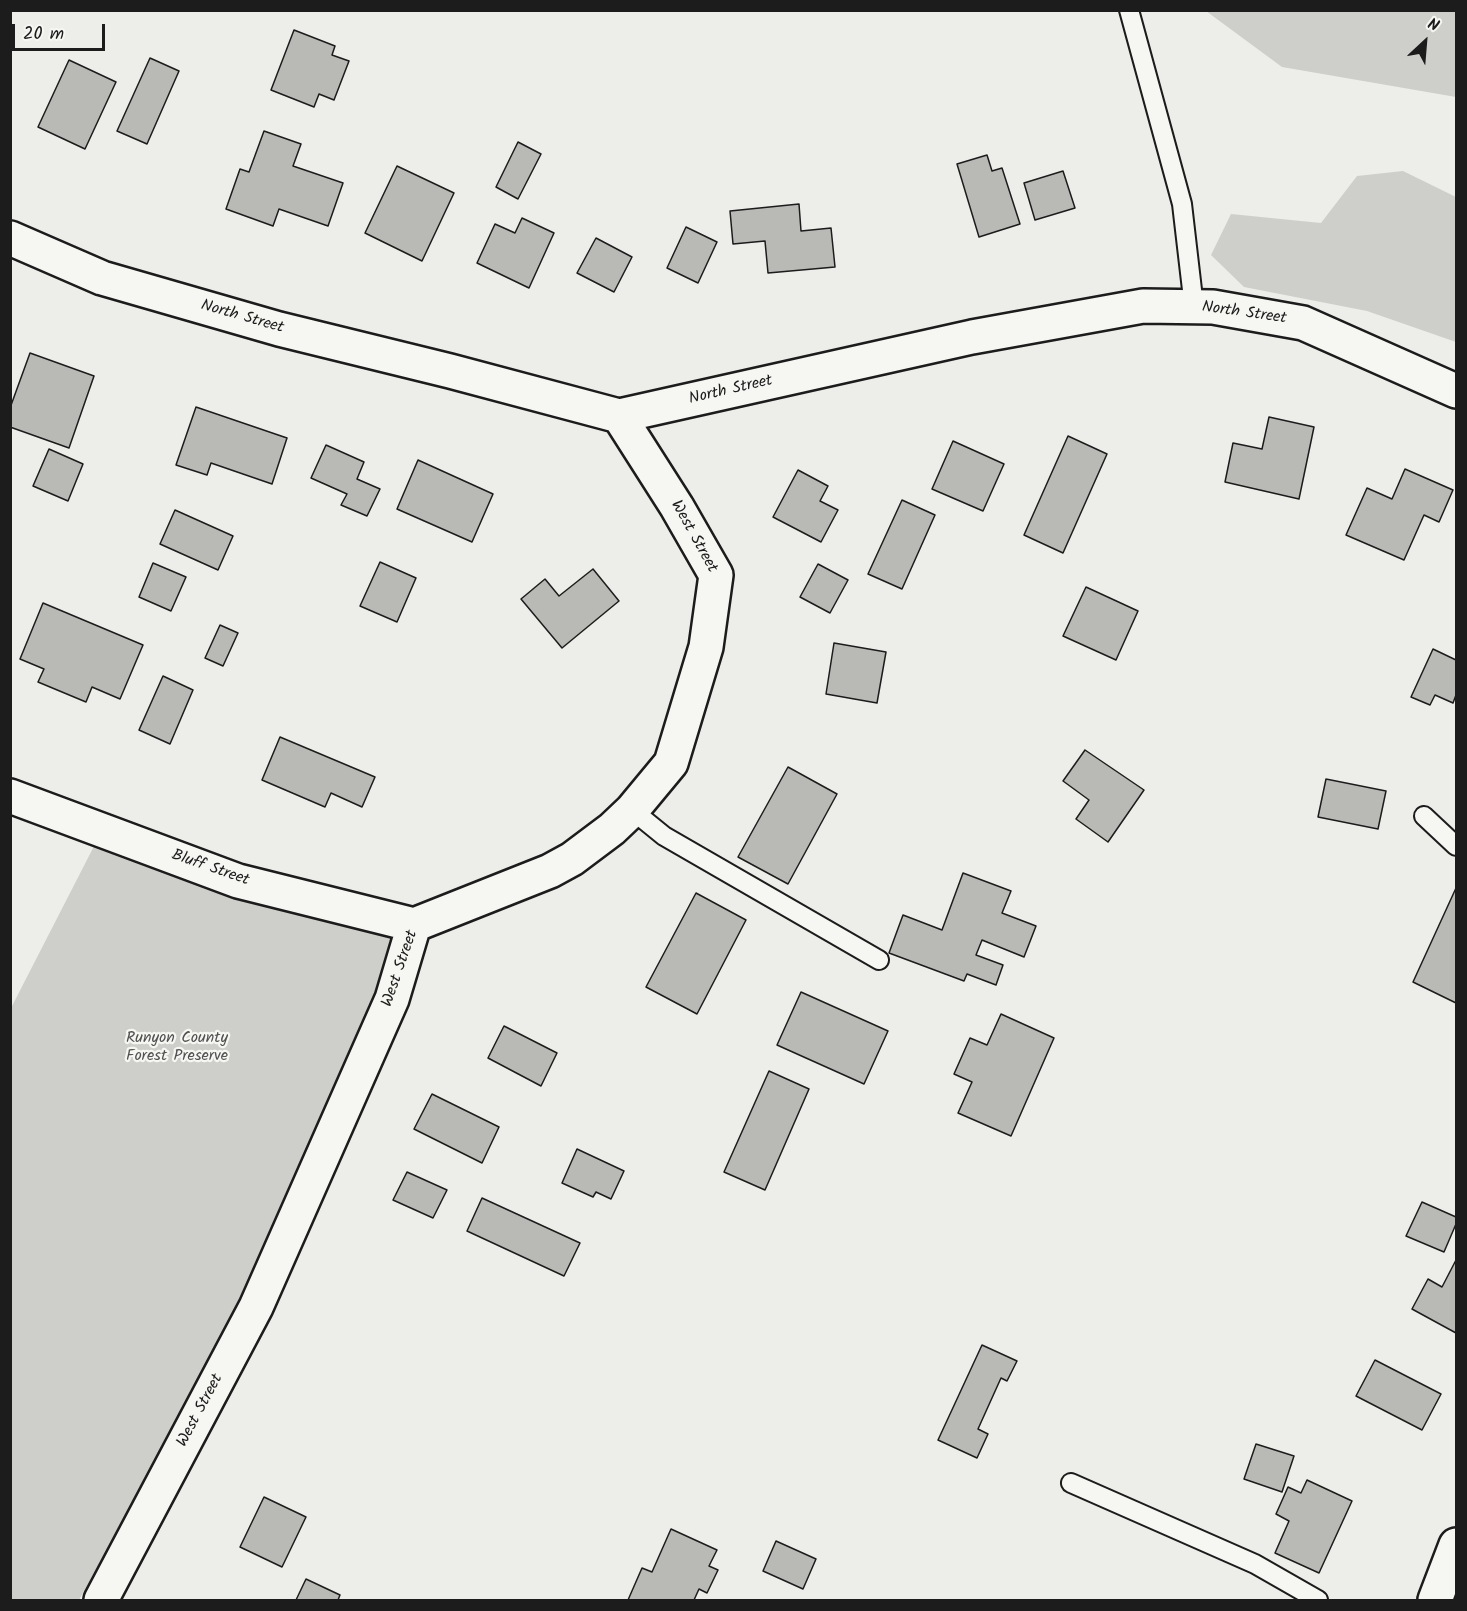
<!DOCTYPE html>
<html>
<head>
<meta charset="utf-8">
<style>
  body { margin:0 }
  #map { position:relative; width:1467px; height:1611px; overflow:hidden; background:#edede9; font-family:Kalam,sans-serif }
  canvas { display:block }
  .frame { position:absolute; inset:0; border:12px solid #1c1c1c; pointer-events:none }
  .north { position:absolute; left:1395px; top:12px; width:60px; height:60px; -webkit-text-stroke:4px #f6f6f2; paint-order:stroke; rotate:26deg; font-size:16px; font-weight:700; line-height:24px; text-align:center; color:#1c1c1c }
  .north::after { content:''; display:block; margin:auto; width:21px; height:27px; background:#1c1c1c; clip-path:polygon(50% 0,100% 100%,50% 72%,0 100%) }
  .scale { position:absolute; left:12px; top:24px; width:93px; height:27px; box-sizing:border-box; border:3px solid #1c1c1c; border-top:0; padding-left:8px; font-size:18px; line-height:21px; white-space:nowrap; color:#1c1c1c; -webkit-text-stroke:4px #f6f6f2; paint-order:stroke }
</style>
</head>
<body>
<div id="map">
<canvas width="1467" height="1611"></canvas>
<div class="frame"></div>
<div class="north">N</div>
<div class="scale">20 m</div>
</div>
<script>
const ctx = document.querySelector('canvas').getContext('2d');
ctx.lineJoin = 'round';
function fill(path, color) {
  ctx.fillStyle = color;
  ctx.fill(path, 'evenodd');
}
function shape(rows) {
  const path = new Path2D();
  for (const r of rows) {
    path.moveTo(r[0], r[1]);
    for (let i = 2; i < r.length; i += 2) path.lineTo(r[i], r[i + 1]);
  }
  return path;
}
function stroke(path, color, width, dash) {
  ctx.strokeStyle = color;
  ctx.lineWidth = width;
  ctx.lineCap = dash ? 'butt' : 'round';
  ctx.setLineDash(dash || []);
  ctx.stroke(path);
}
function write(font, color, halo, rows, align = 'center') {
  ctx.font = font + ' Kalam,sans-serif';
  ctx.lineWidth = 4.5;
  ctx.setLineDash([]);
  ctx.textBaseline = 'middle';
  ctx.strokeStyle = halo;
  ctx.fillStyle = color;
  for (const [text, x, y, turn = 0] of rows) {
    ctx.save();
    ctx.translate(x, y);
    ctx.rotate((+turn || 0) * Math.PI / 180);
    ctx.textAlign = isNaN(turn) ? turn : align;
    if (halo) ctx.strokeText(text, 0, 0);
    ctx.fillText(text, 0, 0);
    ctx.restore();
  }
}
fill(shape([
  [1206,11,1456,11,1456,97,1282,67],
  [1403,171,1456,197,1456,342,1367,311,1244,287,1211,255,1231,214,1321,223,1357,176],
  [110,815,245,869,416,914,229,1329,79,1600,11,1600,10,1010]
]), '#cececb');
const building = shape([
  [294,30,335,46,332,55,349,61,334,100,319,94,314,107,271,90,294,30],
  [150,58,179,71,147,144,117,131,150,58],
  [69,60,116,82,85,149,38,127,69,60],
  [264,131,301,144,293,166,343,183,328,226,279,209,273,226,226,209,240,169,249,172,264,131],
  [518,142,541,154,518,199,496,187,518,142],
  [987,155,992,171,1002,168,1020,224,979,237,957,164,987,155],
  [397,166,454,193,422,261,365,233,397,166],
  [1063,171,1075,208,1035,220,1024,183,1063,171],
  [799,204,801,231,831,228,835,267,768,273,765,241,733,244,730,211,799,204],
  [522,218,554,233,529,288,477,263,495,224,515,233,522,218],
  [686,227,717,242,698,283,667,268,686,227],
  [596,238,632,257,614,292,577,273,596,238],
  [30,353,94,376,69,448,10,427,10,408,30,353],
  [196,407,287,438,272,484,211,463,207,475,176,465,196,407],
  [1269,417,1314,427,1299,499,1225,482,1233,443,1262,449,1269,417],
  [1068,436,1107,454,1063,553,1024,535,1068,436],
  [953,441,1004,464,983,511,932,489,953,441],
  [326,445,364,462,357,479,380,489,367,516,341,505,347,494,311,478,326,445],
  [49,449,83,464,68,501,33,486,49,449],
  [418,460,493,494,472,542,397,509,418,460],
  [1405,469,1453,490,1439,522,1424,515,1404,560,1346,535,1367,488,1392,499,1405,469],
  [798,470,828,486,820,501,838,510,821,542,773,517,798,470],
  [902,500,935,515,902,589,868,574,902,500],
  [175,510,233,536,218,570,160,544,175,510],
  [380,562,416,578,397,622,360,606,380,562],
  [153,563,186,577,171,611,139,597,153,563],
  [818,564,848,580,830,613,800,597,818,564],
  [593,569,619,601,562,648,521,599,545,579,559,596,593,569],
  [1086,587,1138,611,1116,660,1063,636,1086,587],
  [43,603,143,645,120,699,92,687,86,702,38,682,44,669,20,659,43,603],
  [220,625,238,633,223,666,205,658,220,625],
  [834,643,886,652,877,703,826,694,834,643],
  [1433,649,1456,660,1456,695,1453,703,1435,695,1430,705,1411,697,1433,649],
  [163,676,193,690,170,744,139,730,163,676],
  [280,737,375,777,362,807,331,793,325,807,262,780,280,737],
  [1085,750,1144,790,1108,842,1076,819,1089,800,1063,781,1085,750],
  [788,767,837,794,788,884,738,857,788,767],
  [1326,779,1386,791,1378,829,1318,817,1326,779],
  [963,873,1011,891,1002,913,1036,926,1024,957,982,940,976,955,1003,965,996,985,967,974,964,981,889,953,903,915,942,930,963,873],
  [1456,888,1456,1003,1413,982,1456,888],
  [696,893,746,920,697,1014,646,987,696,893],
  [801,992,888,1031,864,1084,777,1045,801,992],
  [1001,1014,1054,1038,1011,1136,958,1113,972,1082,954,1074,970,1038,987,1045,1001,1014],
  [504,1026,557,1053,541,1086,488,1058,504,1026],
  [769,1071,809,1089,765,1190,724,1172,769,1071],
  [432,1094,499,1127,482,1163,414,1129,432,1094],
  [577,1149,624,1171,611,1199,596,1192,593,1197,562,1183,577,1149],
  [407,1172,447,1190,433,1218,393,1200,407,1172],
  [482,1198,580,1243,564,1276,467,1231,482,1198],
  [1422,1202,1456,1217,1456,1224,1444,1252,1406,1236,1422,1202],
  [1456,1260,1456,1333,1412,1309,1428,1279,1442,1287,1456,1260],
  [982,1345,1017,1361,1007,1381,1001,1378,978,1429,988,1434,977,1458,938,1440,982,1345],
  [1375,1360,1441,1394,1422,1430,1356,1396,1375,1360],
  [1256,1444,1294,1456,1282,1492,1244,1479,1256,1444],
  [1307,1480,1352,1501,1319,1573,1275,1553,1289,1521,1276,1514,1288,1487,1301,1493,1307,1480],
  [264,1497,306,1517,282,1567,240,1547,264,1497],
  [671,1529,717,1550,709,1566,718,1570,707,1593,699,1589,694,1600,628,1600,642,1568,652,1572,671,1529],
  [776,1541,816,1559,803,1589,763,1571,776,1541],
  [306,1579,340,1595,338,1600,296,1600,306,1579]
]);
fill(building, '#b9b9b6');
stroke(building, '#1c1c1c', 1.5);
const lane = shape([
  [1129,10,1182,204,1194,307],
  [632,810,664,836,879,960],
  [1424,816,1456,846],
  [1071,1483,1255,1564,1318,1600]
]);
const street = shape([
  [10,238,102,278,279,329,450,371,619,416,972,337,1143,306,1213,307,1303,323,1456,391],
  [10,796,238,881,414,925],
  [101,1600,256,1307,392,999,414,925,550,871,572,859,612,829,632,810,671,763,706,647,716,575,677,507,619,416],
  [1435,1600,1456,1545]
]);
stroke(lane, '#1c1c1c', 22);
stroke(street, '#1c1c1c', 38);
stroke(lane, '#f6f6f2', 18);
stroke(street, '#f6f6f2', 33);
write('16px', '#1c1c1c', '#f6f6f2', [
  ["North Street",1244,314,8],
  ["North Street",242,318,16],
  ["North Street",731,391,-13],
  ["West Street",693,537,61],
  ["Bluff Street",210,869,19],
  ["West Street",401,969,-71],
  ["West Street",201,1411,-62]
]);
write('16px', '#515151', '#f6f6f2', [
  ["Runyon County",177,1039],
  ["Forest Preserve",177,1057]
]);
</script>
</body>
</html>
